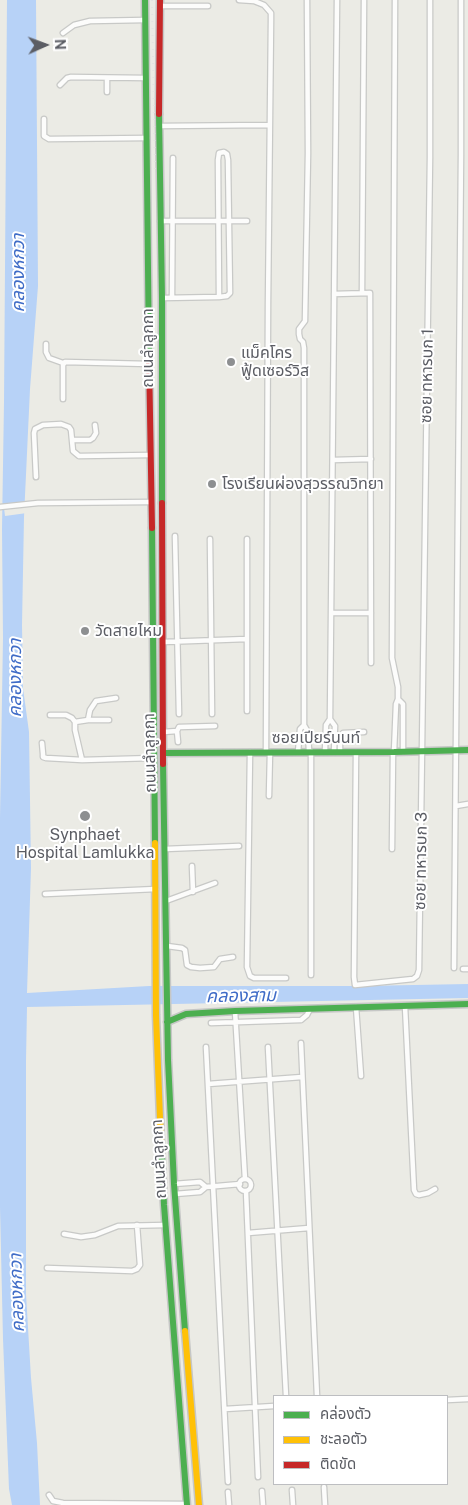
<!DOCTYPE html>
<html>
<head>
<meta charset="utf-8">
<style>
  body { margin:0 }
  #map { position:relative; width:468px; height:1505px; overflow:hidden; background:#ebebe5; font-family:"Public Sans","Noto Sans Thai",sans-serif }
  canvas { display:block }
  .legend { position:absolute; left:273px; top:1395px; width:175px; height:90px; box-sizing:border-box; background:#fff; border:1px solid #bdbec1; margin:0; padding:6px 9px; list-style:none; font-size:15px; color:#5b5d64 }
  .legend li { display:flex; align-items:center; gap:10px; height:25px }
  .legend b { width:25px; border:1px solid #bdbec1 }
  .north { position:absolute; left:20px; top:20px; width:50px; height:50px; -webkit-text-stroke:4px #fff; paint-order:stroke; rotate:88deg; font-size:14px; font-weight:700; line-height:20px; text-align:center; color:#5b5d64 }
  .north::after { content:''; display:block; margin:auto; width:18px; height:22px; background:#5b5d64; clip-path:polygon(50% 0,100% 100%,50% 72%,0 100%) }
</style>
</head>
<body>
<div id="map">
<canvas width="468" height="1505"></canvas>
<ul class="legend">
<li><b style="height:6px;background:#4caf50"></b>คล่องตัว</li>
<li><b style="height:6px;background:#ffc107"></b>ชะลอตัว</li>
<li><b style="height:6px;background:#c62828"></b>ติดขัด</li>
</ul>
<div class="north">N</div>
</div>
<script>
const ctx = document.querySelector('canvas').getContext('2d');
ctx.lineJoin = 'round';
function fill(path, color) {
  ctx.fillStyle = color;
  ctx.fill(path, 'evenodd');
}
function shape(rows) {
  const path = new Path2D();
  for (const r of rows) {
    if (r.length === 3) {
      path.moveTo(r[0] + r[2], r[1]);
      path.arc(r[0], r[1], r[2], 0, 2 * Math.PI);
      continue;
    }
    path.moveTo(r[0], r[1]);
    for (let i = 2; i < r.length; i += 2) path.lineTo(r[i], r[i + 1]);
  }
  return path;
}
function stroke(path, color, width, dash) {
  ctx.strokeStyle = color;
  ctx.lineWidth = width;
  ctx.lineCap = dash ? 'butt' : 'round';
  ctx.setLineDash(dash || []);
  ctx.stroke(path);
}
function write(font, color, halo, rows, align = 'center') {
  ctx.font = font + ' "Public Sans","Noto Sans Thai",sans-serif';
  ctx.lineWidth = 4;
  ctx.setLineDash([]);
  ctx.textBaseline = 'middle';
  ctx.strokeStyle = halo;
  ctx.fillStyle = color;
  for (const [text, x, y, turn = 0] of rows) {
    ctx.save();
    ctx.translate(x, y);
    ctx.rotate((+turn || 0) * Math.PI / 180);
    ctx.textAlign = isNaN(turn) ? turn : align;
    if (halo) ctx.strokeText(text, 0, 0);
    ctx.fillText(text, 0, 0);
    ctx.restore();
  }
}
fill(shape([
  [7,0,36,0,38,286,30,389,24,517,22,625,23,688,29,732,31,868,27,993,149,986,361,986,468,984,468,998,27,1007,26,1061,26,1294,31,1378,37,1443,40,1505,12,1505,9,1489,3,1339,0,1207,0,818,3,638,2,529,4,402]
]), '#b7d2f7');
fill(shape([
  [27,505,27,513,5,516,4,508]
]), '#ebebe5');
const street = shape([
  [239,0,254,1,264,5,271,13,271,20,268,305,266,752],
  [307,0,308,153,305,321,299,329,299,334,300,339,303,342,304,348,304,725,308,732,309,751],
  [160,6,208,6],
  [63,33,74,25,90,21,145,20],
  [107,78,107,92],
  [60,85,67,78,71,77,146,78],
  [44,119,44,136,49,139,147,138],
  [159,126,269,125],
  [160,221,247,221],
  [362,293,364,0],
  [334,294,370,293,371,663],
  [172,297,173,158],
  [162,298,219,297,227,296,230,293,228,160,227,154,224,152,219,153,218,160,219,297],
  [46,344,46,352,49,358,63,363],
  [63,399,63,365,65,362,149,364],
  [72,440,90,440,93,438,96,433,95,425],
  [333,460,371,459],
  [36,477,34,433,35,429,43,425,61,424,69,427,71,430,73,451,79,456,150,455],
  [0,507,38,503,151,502],
  [175,536,179,714],
  [210,539,212,714],
  [247,539,247,711],
  [331,613,371,613],
  [163,642,247,639],
  [398,699,403,704,403,752],
  [50,715,66,715,72,718,75,722],
  [330,719,337,0],
  [88,720,109,720],
  [163,732,177,731],
  [178,742,177,731,179,727,215,726],
  [42,743,43,754,43,757,46,758,82,760,153,758],
  [325,751,326,725,330,719,335,726,334,752],
  [250,752,247,967,250,976,254,978,286,978],
  [298,752,300,729,304,725],
  [340,752,340,739,343,733,364,732],
  [356,752,354,977,355,985,413,979,417,976,419,970,430,157,430,0],
  [394,752,396,704,398,699,398,687,392,658,395,0],
  [82,760,75,730,75,722,88,720,90,710,96,701,116,698],
  [269,796,270,752],
  [456,806,468,804],
  [165,849,239,846],
  [392,849,393,752],
  [192,866,193,892],
  [45,894,156,889],
  [166,901,215,883],
  [167,946,182,948,185,950,187,965,191,967,200,968,214,967,220,959,233,957],
  [454,968,461,154,461,0],
  [463,969,468,969],
  [311,975,311,751],
  [405,1006,414,1190,416,1194,419,1195,428,1193,435,1189],
  [356,1007,361,1076],
  [235,1011,245,1179],
  [211,1023,301,1020,307,1015,310,1009],
  [301,1043,317,1396],
  [206,1047,228,1482],
  [268,1047,286,1396],
  [208,1084,302,1077],
  [245,1185,6],
  [174,1184,200,1182,206,1187,240,1184],
  [246,1191,258,1477],
  [175,1194,200,1192,206,1187],
  [248,1233,309,1228],
  [64,1234,81,1237,95,1235,118,1226,166,1225],
  [47,1268,132,1271,137,1269,140,1265,137,1225],
  [447,1400,468,1399],
  [225,1409,274,1406],
  [324,1487,325,1505],
  [292,1490,293,1505],
  [262,1491,263,1505],
  [228,1492,229,1505],
  [49,1495,53,1501,63,1503,187,1504]
]);
const fast = shape([
  [145,0,149,357],
  [159,114,162,298,162,503],
  [152,528,155,843],
  [164,753,394,752,468,750],
  [163,764,168,1060,174,1184,185,1331],
  [167,1022,186,1014,235,1011,468,1004],
  [161,1144,164,1205,187,1505]
]);
const slow = shape([
  [155,843,156,1015,161,1144],
  [185,1331,199,1505]
]);
const jam = shape([
  [159,114,160,0],
  [149,357,152,528],
  [162,503,163,764]
]);
stroke(street, '#c8c9c7', 7);
stroke(fast, '#c6c7c6', 9);
stroke(slow, '#c6c7c6', 9);
stroke(jam, '#c6c7c6', 9);
stroke(street, '#fcfcfb', 4.5);
stroke(fast, '#4caf50', 6);
stroke(slow, '#ffc107', 6);
stroke(jam, '#c62828', 6);
stroke(shape([
  [152,0,155,171]
]), '#e3e3e2', 2, [1, 6]);
for (const [x, y, r, color] of [
  [231,362,5,"#8d8f91"],
  [212,484,5,"#8d8f91"],
  [85,631,5,"#8d8f91"],
  [85,816,6,"#8d8f91"]
]) {
  const dot = new Path2D();
  dot.arc(x, y, r, 0, 2 * Math.PI);
  ctx.fillStyle = color;
  ctx.fill(dot);
  stroke(dot, '#fff', 2);
}
write('16px', '#5b5d64', '#fff', [
  ["ถนนลำลูกกา",148,348,-90],
  ["ซอย ทหารบก 1",427,376,-89],
  ["ซอยเปียร์นนท์",316,738],
  ["ถนนลำลูกกา",150,753,-91],
  ["ซอย ทหารบก 3",421,861,-89],
  ["ถนนลำลูกกา",159,1159,-93]
]);
write('16px', '#5b5d64', '#fff', [
  ["แม็คโคร",241,353],
  ["ฟู้ดเซอร์วิส",241,371],
  ["โรงเรียนผ่องสุวรรณวิทยา",222,484],
  ["วัดสายไหม",95,631],
  ["Synphaet",85,835,"center"],
  ["Hospital Lamlukka",85,853,"center"]
], 'left');
write('italic 18px', '#3f6cc7', '#fff', [
  ["คลองหกวา",18,273,-90],
  ["คลองหกวา",15,678,-90],
  ["คลองสาม",241,996,-1],
  ["คลองหกวา",17,1293,-92]
]);
</script>
</body>
</html>
